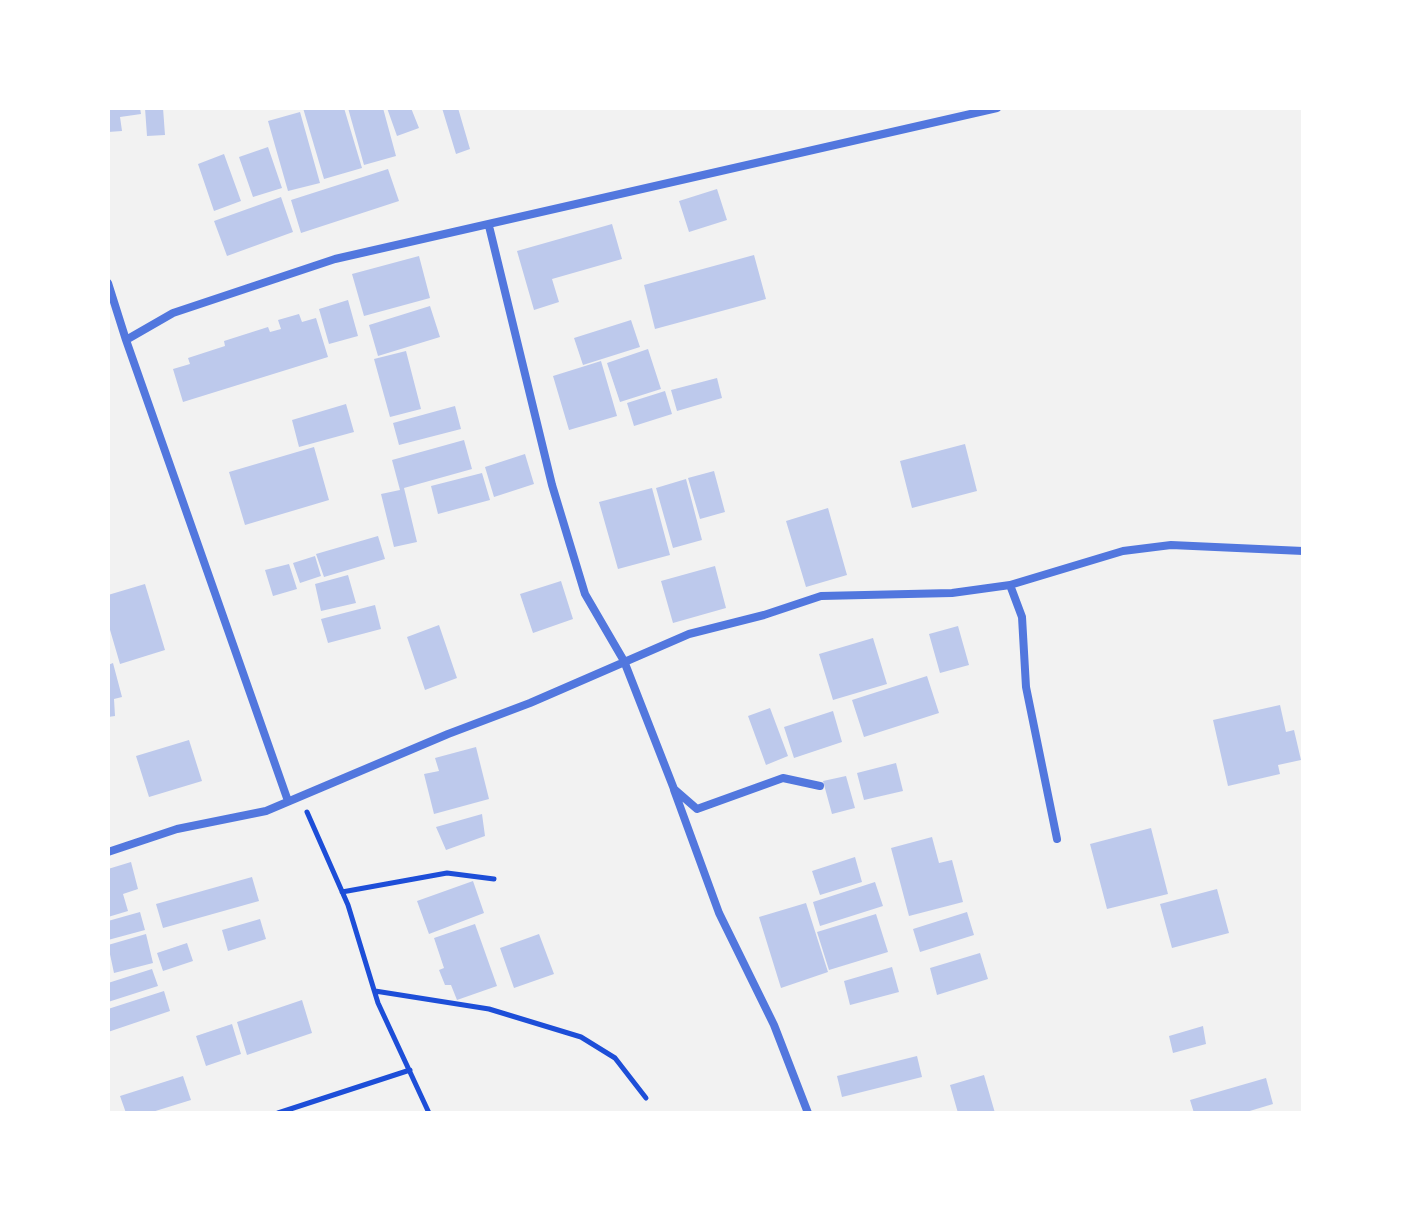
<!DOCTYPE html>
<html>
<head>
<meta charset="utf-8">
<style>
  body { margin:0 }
  #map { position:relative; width:1411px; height:1221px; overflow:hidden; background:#f2f2f2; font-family:Georgia,serif }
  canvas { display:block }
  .frame { position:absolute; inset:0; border:110px solid #fff; pointer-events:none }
</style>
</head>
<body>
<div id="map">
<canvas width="1411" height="1221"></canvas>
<div class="frame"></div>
</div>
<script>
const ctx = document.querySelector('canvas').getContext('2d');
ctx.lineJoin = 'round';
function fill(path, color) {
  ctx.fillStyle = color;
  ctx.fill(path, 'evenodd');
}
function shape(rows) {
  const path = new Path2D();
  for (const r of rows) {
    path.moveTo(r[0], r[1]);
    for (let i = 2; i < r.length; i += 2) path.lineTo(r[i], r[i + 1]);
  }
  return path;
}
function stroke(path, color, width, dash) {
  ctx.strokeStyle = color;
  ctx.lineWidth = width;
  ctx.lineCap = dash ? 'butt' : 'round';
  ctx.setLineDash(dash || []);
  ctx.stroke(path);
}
fill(shape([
  [108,108,140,108,141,114,120,117,122,131,108,132],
  [145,108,163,108,165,135,147,136],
  [303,108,344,108,362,168,324,179],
  [348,108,383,108,396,156,364,165],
  [387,108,411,108,419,128,397,136],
  [442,108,458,108,470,149,456,154],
  [300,112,320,183,288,191,268,121],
  [268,147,282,188,253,197,239,157],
  [224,154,241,201,214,211,198,164],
  [388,169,399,201,301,233,291,200],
  [717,189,727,220,689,232,679,201],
  [281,197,293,232,227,256,214,221],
  [612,224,622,259,552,279,559,302,534,310,517,251],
  [754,255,766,299,655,329,644,285],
  [419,256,430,298,364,316,352,274],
  [348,300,358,336,329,344,319,309],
  [430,306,440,337,378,356,369,325],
  [299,314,302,322,316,318,328,357,183,402,173,369,190,364,188,358,225,346,224,341,268,327,270,332,281,329,278,320],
  [631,320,640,347,583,365,574,338],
  [648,349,661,389,620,402,607,363],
  [406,351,421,409,390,417,374,359],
  [601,361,617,416,569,430,553,376],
  [717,378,722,398,677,411,671,390],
  [665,391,672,414,634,426,627,403],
  [346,404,354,432,299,447,292,420],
  [455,406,461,429,399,445,393,423],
  [464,440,472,469,404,488,417,542,394,547,381,494,400,490,392,460],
  [965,444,977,491,912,508,900,461],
  [314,447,329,500,245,525,229,472],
  [525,454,534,484,494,497,485,467],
  [714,471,725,512,700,519,688,478],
  [482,473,490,500,438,514,431,486],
  [686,479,702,540,673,548,656,488],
  [652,488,670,555,618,569,599,502],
  [828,508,847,575,806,587,786,521],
  [378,536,385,559,324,577,316,554],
  [315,556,321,576,300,583,293,563],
  [289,564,297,589,273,596,265,570],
  [715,566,726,608,673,623,661,581],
  [348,575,356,603,321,611,315,584],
  [561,581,573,619,533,633,520,594],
  [145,584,165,650,120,664,108,623,108,595],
  [375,605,381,629,328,643,321,619],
  [439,625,457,678,425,690,407,637],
  [958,626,969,665,940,673,929,634],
  [873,638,887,684,833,700,819,654],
  [113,663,122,697,114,699,115,716,108,717,108,665],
  [927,676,939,713,864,737,852,700],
  [1280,705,1286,732,1294,730,1301,760,1278,765,1280,774,1228,786,1213,720],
  [770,708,788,756,766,765,748,716],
  [833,711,842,742,794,758,784,727],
  [189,740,202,781,149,797,136,756],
  [476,747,489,799,434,814,424,774,439,771,435,758],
  [896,763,903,791,864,800,857,773],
  [846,776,855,808,832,814,823,781],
  [482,814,485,836,446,850,436,827],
  [1151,828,1168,894,1107,909,1090,844],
  [932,837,939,863,952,860,963,902,909,916,891,848],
  [855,857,862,882,820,895,812,871],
  [131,862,138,889,123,894,128,911,108,917,108,869],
  [252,877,259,901,163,928,156,904],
  [473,881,484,913,429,934,417,901],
  [875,882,883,906,820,926,813,902],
  [1217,889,1229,933,1172,948,1160,904],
  [806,903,828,972,781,988,759,917],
  [140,912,145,930,108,940,108,921],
  [967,912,974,935,920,952,913,929],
  [876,914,888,952,829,970,817,932],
  [260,919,266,939,228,951,222,930],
  [475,924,497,986,457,1000,451,985,445,985,439,970,444,968,434,938],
  [146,934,153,963,114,973,108,945],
  [539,934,554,974,514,988,500,948],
  [187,943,193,961,163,971,157,953],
  [980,953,988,979,937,995,930,968],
  [892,967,899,992,850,1005,844,981],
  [152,969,158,986,108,1002,108,983],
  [164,991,170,1011,108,1032,108,1009],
  [302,1000,312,1033,247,1055,237,1022],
  [232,1024,241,1054,206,1066,196,1036],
  [1203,1026,1206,1044,1173,1053,1169,1036],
  [917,1056,922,1077,842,1097,837,1076],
  [984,1075,995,1113,958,1113,950,1085],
  [183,1076,191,1100,149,1113,126,1113,120,1096],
  [1266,1078,1273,1104,1243,1113,1194,1113,1190,1100]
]), '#bdc9ec');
stroke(shape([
  [307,812,348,905,378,1003,429,1113],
  [342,892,447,873,494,879],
  [375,991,489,1009,581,1037,615,1058,646,1098],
  [278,1113,410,1070]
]), '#1d4ed8', 5);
stroke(shape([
  [489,226,552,485,585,594,624,661,674,789,697,809,783,778,820,786],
  [108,283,126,340,173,313,335,259,997,108],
  [126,340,288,801],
  [1010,585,1123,551,1171,545,1303,551],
  [674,790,719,913,774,1025,808,1113],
  [108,852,177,829,266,811,448,734,530,703,689,634,764,615,821,596,952,593,1010,585,1022,617,1026,687,1057,839]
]), '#5277de', 8);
</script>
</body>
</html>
